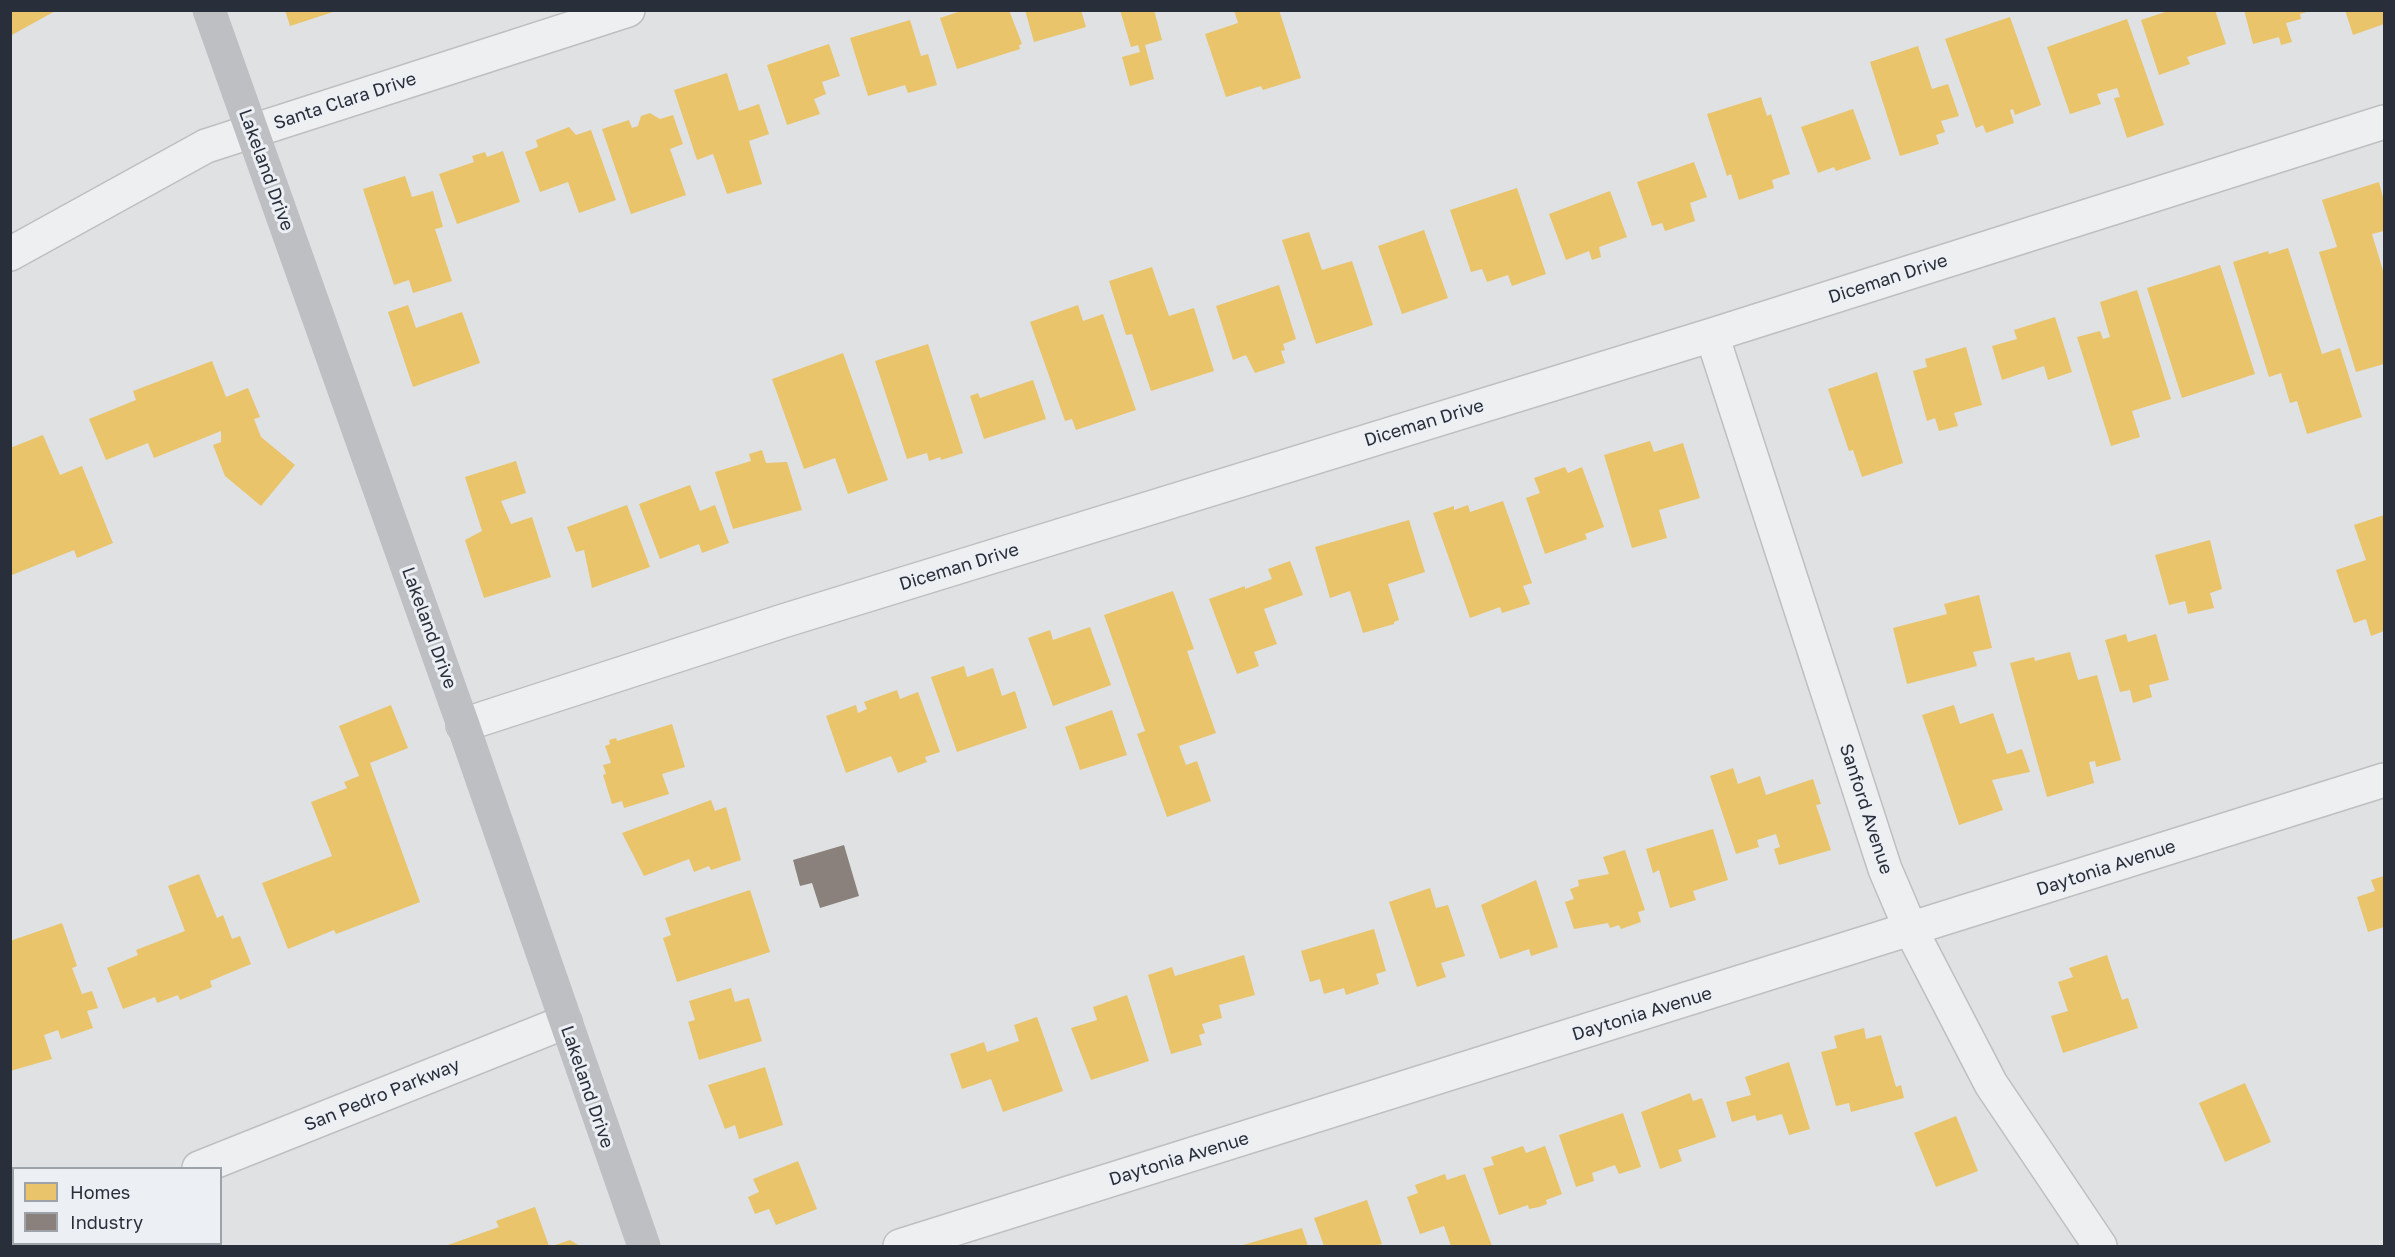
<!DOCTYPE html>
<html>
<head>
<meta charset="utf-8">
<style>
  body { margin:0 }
  #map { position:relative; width:2395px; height:1257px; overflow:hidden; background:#dfe1e3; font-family:"Golos Text",sans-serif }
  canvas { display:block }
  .frame { position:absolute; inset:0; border:12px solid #282e3a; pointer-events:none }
  .legend { position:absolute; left:12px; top:1167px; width:210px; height:78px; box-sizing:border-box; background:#eceff3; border:2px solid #9ea2a9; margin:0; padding:8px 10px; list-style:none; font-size:18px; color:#282e3a }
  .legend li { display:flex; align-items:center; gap:12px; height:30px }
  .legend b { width:30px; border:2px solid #9ea2a9 }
</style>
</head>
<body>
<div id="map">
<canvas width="2395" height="1257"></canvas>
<div class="frame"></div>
<ul class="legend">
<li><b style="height:16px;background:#e9c46a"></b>Homes</li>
<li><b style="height:16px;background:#8a817c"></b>Industry</li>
</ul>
</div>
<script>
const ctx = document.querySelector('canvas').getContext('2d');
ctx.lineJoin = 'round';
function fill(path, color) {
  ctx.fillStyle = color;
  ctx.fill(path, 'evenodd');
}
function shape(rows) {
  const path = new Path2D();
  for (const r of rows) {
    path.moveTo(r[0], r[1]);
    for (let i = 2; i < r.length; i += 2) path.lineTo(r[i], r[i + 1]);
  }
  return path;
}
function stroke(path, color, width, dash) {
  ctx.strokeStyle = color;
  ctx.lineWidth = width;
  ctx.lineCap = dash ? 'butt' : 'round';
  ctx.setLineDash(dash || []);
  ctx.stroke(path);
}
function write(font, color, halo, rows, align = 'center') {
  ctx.font = font + ' "Golos Text",sans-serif';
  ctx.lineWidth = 6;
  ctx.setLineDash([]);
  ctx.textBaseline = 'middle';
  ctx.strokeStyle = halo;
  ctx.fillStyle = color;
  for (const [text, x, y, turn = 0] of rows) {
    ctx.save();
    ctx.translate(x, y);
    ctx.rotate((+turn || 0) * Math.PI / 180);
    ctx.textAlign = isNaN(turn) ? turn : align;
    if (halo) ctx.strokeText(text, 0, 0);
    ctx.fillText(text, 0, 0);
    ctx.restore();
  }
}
fill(shape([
  [10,10,57,10,10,36],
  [285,10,336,10,336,11,290,26],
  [964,10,1009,10,1022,44,1019,45,1020,49,957,69,940,18],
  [1025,10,1081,10,1086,27,1034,42],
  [1120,10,1154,10,1162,40,1145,45,1154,79,1130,86,1122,57,1140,52,1138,45,1131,47],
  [1234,10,1279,10,1301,78,1263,90,1261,86,1226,97,1205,34,1238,23],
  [2171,10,2215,10,2226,44,2187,57,2190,64,2159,75,2141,20],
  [2244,10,2310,10,2310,11,2300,14,2301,19,2286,23,2292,42,2281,45,2279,37,2253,44],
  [2345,10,2384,10,2384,24,2353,35],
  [2010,17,2041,105,2015,115,2013,109,2010,110,2014,123,1986,133,1983,125,1976,128,1945,39],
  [2127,19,2164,125,2127,138,2114,98,2120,97,2117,88,2097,94,2101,104,2070,114,2047,47],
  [910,20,921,56,928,54,937,85,908,93,905,85,868,96,850,38],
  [829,44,840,76,822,82,826,94,814,99,820,114,787,125,767,65],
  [1918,46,1932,89,1948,84,1959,116,1941,121,1945,132,1936,135,1939,144,1900,156,1870,62],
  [727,73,739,111,759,104,769,134,749,141,762,184,727,194,713,154,697,160,674,90],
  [1761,97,1767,116,1771,114,1790,174,1772,180,1774,188,1739,200,1731,174,1727,176,1707,114],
  [1853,109,1871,159,1836,171,1834,167,1818,173,1801,127],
  [650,113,660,119,673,115,683,144,670,149,686,195,631,214,602,129,629,120,632,128,638,126,641,116],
  [569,127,576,135,591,130,616,200,579,213,568,182,540,192,525,152,538,147,536,140],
  [503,151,520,202,457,224,439,174,474,162,472,156,485,152,487,157],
  [1694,162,1707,197,1690,203,1695,221,1665,231,1662,223,1652,226,1637,182],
  [405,176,412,197,433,191,443,227,435,229,452,281,413,293,409,280,394,285,363,189],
  [2379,182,2384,201,2384,231,2372,234,2384,274,2384,364,2356,372,2319,252,2337,247,2322,200],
  [1517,188,1546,274,1512,286,1508,275,1487,282,1482,269,1471,272,1450,210],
  [1610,191,1627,237,1599,247,1601,257,1592,260,1589,251,1566,260,1549,214],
  [1424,230,1448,298,1402,314,1378,246],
  [1309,232,1322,270,1352,261,1373,325,1316,344,1282,240],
  [2288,248,2322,354,2340,348,2362,417,2307,434,2297,401,2290,403,2281,373,2269,377,2233,262,2268,251,2269,254],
  [2220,265,2255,374,2182,398,2147,288],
  [1152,267,1169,316,1194,308,1214,371,1151,391,1132,334,1126,335,1109,281],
  [1279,285,1296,339,1283,344,1285,350,1281,351,1285,363,1255,373,1246,355,1233,360,1216,306],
  [2137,290,2171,399,2132,411,2140,437,2111,446,2077,337,2100,331,2103,339,2110,337,2100,302],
  [408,305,416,328,462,312,480,363,413,387,388,312],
  [1078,305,1083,321,1103,314,1136,410,1076,430,1072,419,1065,421,1030,322],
  [2055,317,2072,372,2048,380,2044,366,2002,380,1992,346,2017,339,2014,330],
  [928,344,963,453,941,460,940,457,929,461,927,453,907,459,875,361],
  [1966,347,1982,405,1954,413,1958,426,1939,431,1935,418,1927,421,1913,371,1927,367,1925,359],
  [843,353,888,480,848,494,835,458,804,469,772,379],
  [212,361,226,397,248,388,260,417,254,419,261,437,295,465,261,506,225,476,213,445,221,442,221,431,154,458,148,443,106,460,89,419,136,400,133,391],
  [1877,372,1903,463,1862,477,1853,450,1849,451,1828,389],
  [1033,380,1046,419,984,439,970,396,978,393,980,398],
  [43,435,60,475,82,466,113,543,77,558,74,550,12,575,10,448],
  [1650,441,1654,452,1683,443,1700,498,1659,510,1667,538,1632,548,1604,455],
  [762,450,766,463,787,462,802,510,733,529,715,472,751,461,749,454],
  [516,461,526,493,501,501,511,524,532,517,551,577,484,598,465,540,482,531,465,477],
  [1565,467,1568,473,1582,467,1604,527,1585,534,1587,539,1545,554,1526,498,1540,493,1534,478],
  [690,485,700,511,715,505,729,543,702,553,699,544,660,559,639,504],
  [1503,501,1532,583,1523,586,1530,604,1502,613,1500,607,1470,618,1433,513,1454,506,1454,510,1468,505,1470,512],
  [627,505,650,567,592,588,584,550,576,552,567,527],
  [2384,515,2384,631,2371,636,2366,619,2354,623,2336,570,2366,560,2354,525],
  [1409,520,1425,572,1388,584,1399,620,1394,622,1394,624,1363,633,1350,591,1330,598,1315,547],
  [2210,540,2222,589,2210,593,2214,608,2188,614,2185,601,2169,605,2155,555],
  [1290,561,1303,595,1264,609,1277,644,1254,652,1259,666,1237,674,1209,599,1245,586,1245,589,1272,579,1268,569],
  [1173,591,1194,649,1187,651,1216,733,1179,746,1186,765,1197,761,1211,801,1167,817,1137,734,1145,731,1104,615],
  [1979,595,1992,648,1973,652,1977,666,1907,684,1893,628,1947,614,1944,604],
  [1090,627,1111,685,1053,706,1028,638,1050,630,1053,640],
  [2126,634,2128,642,2156,634,2169,680,2149,685,2152,697,2133,703,2130,690,2120,692,2105,640],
  [2070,652,2078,680,2097,675,2121,760,2096,767,2095,761,2089,762,2094,783,2047,797,2010,663,2034,657,2035,661],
  [964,666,967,677,993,668,1002,696,1015,691,1027,728,957,752,931,677],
  [897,690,900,699,918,692,940,752,925,757,927,762,898,773,891,756,846,773,826,716,856,705,858,713,867,709,864,702],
  [391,705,408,748,370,763,420,902,336,934,334,930,288,949,262,883,332,856,311,802,347,788,344,782,359,776,339,726],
  [1954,705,1960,724,1993,713,2007,754,2022,749,2030,772,1992,780,2003,810,1959,825,1922,715],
  [1112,710,1127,755,1080,770,1065,727],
  [672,724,685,767,662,774,669,794,624,808,622,801,612,804,603,775,606,774,603,765,611,763,605,746,610,744,609,740,616,738,617,741],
  [1733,768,1738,784,1760,776,1766,795,1813,779,1821,804,1816,805,1831,850,1779,865,1774,849,1780,847,1776,834,1757,840,1759,847,1736,854,1710,776],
  [711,800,715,811,726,807,741,860,711,870,709,866,694,872,689,859,644,876,622,833],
  [1713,829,1728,880,1693,891,1696,900,1670,908,1659,870,1653,873,1646,849],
  [1625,850,1645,910,1638,912,1641,922,1621,929,1619,925,1610,928,1608,923,1574,929,1565,902,1574,899,1570,889,1579,886,1578,880,1609,874,1603,857],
  [199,874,217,918,223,915,232,939,240,936,251,964,210,981,212,987,180,1000,178,995,157,1003,155,997,123,1009,107,968,138,955,136,950,185,931,168,886],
  [2384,876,2384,927,2368,932,2357,897,2375,891,2371,880],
  [1536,880,1558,947,1531,956,1529,949,1500,959,1481,905],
  [1430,888,1436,908,1448,905,1465,956,1441,963,1446,977,1417,987,1389,902],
  [750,890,770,952,677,982,663,938,671,935,665,918],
  [62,923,77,966,72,968,82,994,92,991,98,1008,87,1011,93,1028,61,1039,58,1030,44,1035,52,1059,10,1071,10,941],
  [1374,929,1386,971,1376,974,1379,984,1346,995,1344,988,1324,994,1320,979,1310,982,1301,951],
  [1244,955,1255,995,1219,1005,1222,1018,1202,1024,1205,1033,1199,1035,1202,1045,1171,1054,1148,975,1172,967,1175,976],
  [2107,955,2122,1000,2128,998,2138,1028,2063,1053,2051,1016,2068,1011,2058,982,2073,977,2069,968],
  [731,988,735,1002,749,998,762,1041,699,1060,688,1022,695,1020,689,1001],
  [1127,995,1149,1061,1091,1080,1071,1028,1097,1020,1093,1007],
  [1037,1017,1063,1091,1003,1112,991,1079,962,1089,950,1054,984,1042,987,1052,1019,1041,1014,1025],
  [1864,1028,1866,1039,1881,1035,1896,1087,1901,1085,1904,1098,1851,1112,1849,1103,1836,1106,1821,1052,1837,1048,1834,1036],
  [1789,1062,1810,1129,1789,1135,1782,1114,1757,1121,1755,1115,1732,1122,1726,1102,1751,1095,1745,1077],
  [765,1067,783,1125,739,1139,735,1125,725,1129,708,1085],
  [2245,1083,2271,1142,2225,1162,2199,1103],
  [1690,1093,1693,1101,1702,1098,1716,1137,1678,1150,1682,1161,1660,1169,1641,1112],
  [1623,1113,1641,1167,1619,1174,1615,1165,1592,1173,1594,1181,1576,1187,1559,1135],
  [1956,1116,1978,1171,1936,1187,1914,1133],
  [1523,1146,1526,1153,1545,1146,1562,1194,1546,1200,1547,1204,1539,1207,1529,1209,1528,1205,1499,1215,1483,1168,1494,1165,1491,1157],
  [798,1161,817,1209,776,1225,769,1209,755,1214,748,1197,759,1192,753,1179],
  [1445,1174,1447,1180,1465,1174,1492,1246,1451,1246,1444,1226,1420,1234,1407,1197,1418,1193,1415,1185],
  [1367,1200,1382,1244,1374,1246,1324,1246,1314,1218],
  [535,1207,549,1246,445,1246,499,1227,496,1221],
  [1302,1228,1308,1246,1244,1246,1243,1245],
  [570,1240,580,1246,552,1246]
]), '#e9c46a');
fill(shape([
  [844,845,859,896,820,908,812,883,800,886,793,860]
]), '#8a817c');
const street = shape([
  [10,254,206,146,628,10],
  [1712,335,1885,869,1911,930,1991,1084,2100,1246],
  [463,725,783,621,1712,335,2384,122],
  [199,1168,565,1022],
  [10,1244,14,1243],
  [900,1246,2384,780]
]);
stroke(street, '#bdbfc1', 36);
stroke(street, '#eeeff0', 33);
stroke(shape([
  [209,10,463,725,644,1246]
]), '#bdbfc3', 33);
write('18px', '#282e3a', '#eceff3', [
  ["Santa Clara Drive",345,101,-18],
  ["Lakeland Drive",266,170,70],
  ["Diceman Drive",1888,279,-18],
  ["Diceman Drive",1424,423,-17],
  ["Diceman Drive",959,567,-17],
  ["Lakeland Drive",429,628,70],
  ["Sanford Avenue",1866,809,72],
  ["Daytonia Avenue",2106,868,-18],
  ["Daytonia Avenue",1642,1014,-17],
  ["Lakeland Drive",587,1087,71],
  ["San Pedro Parkway",382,1095,-22],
  ["Daytonia Avenue",1179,1159,-17]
]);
</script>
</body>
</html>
